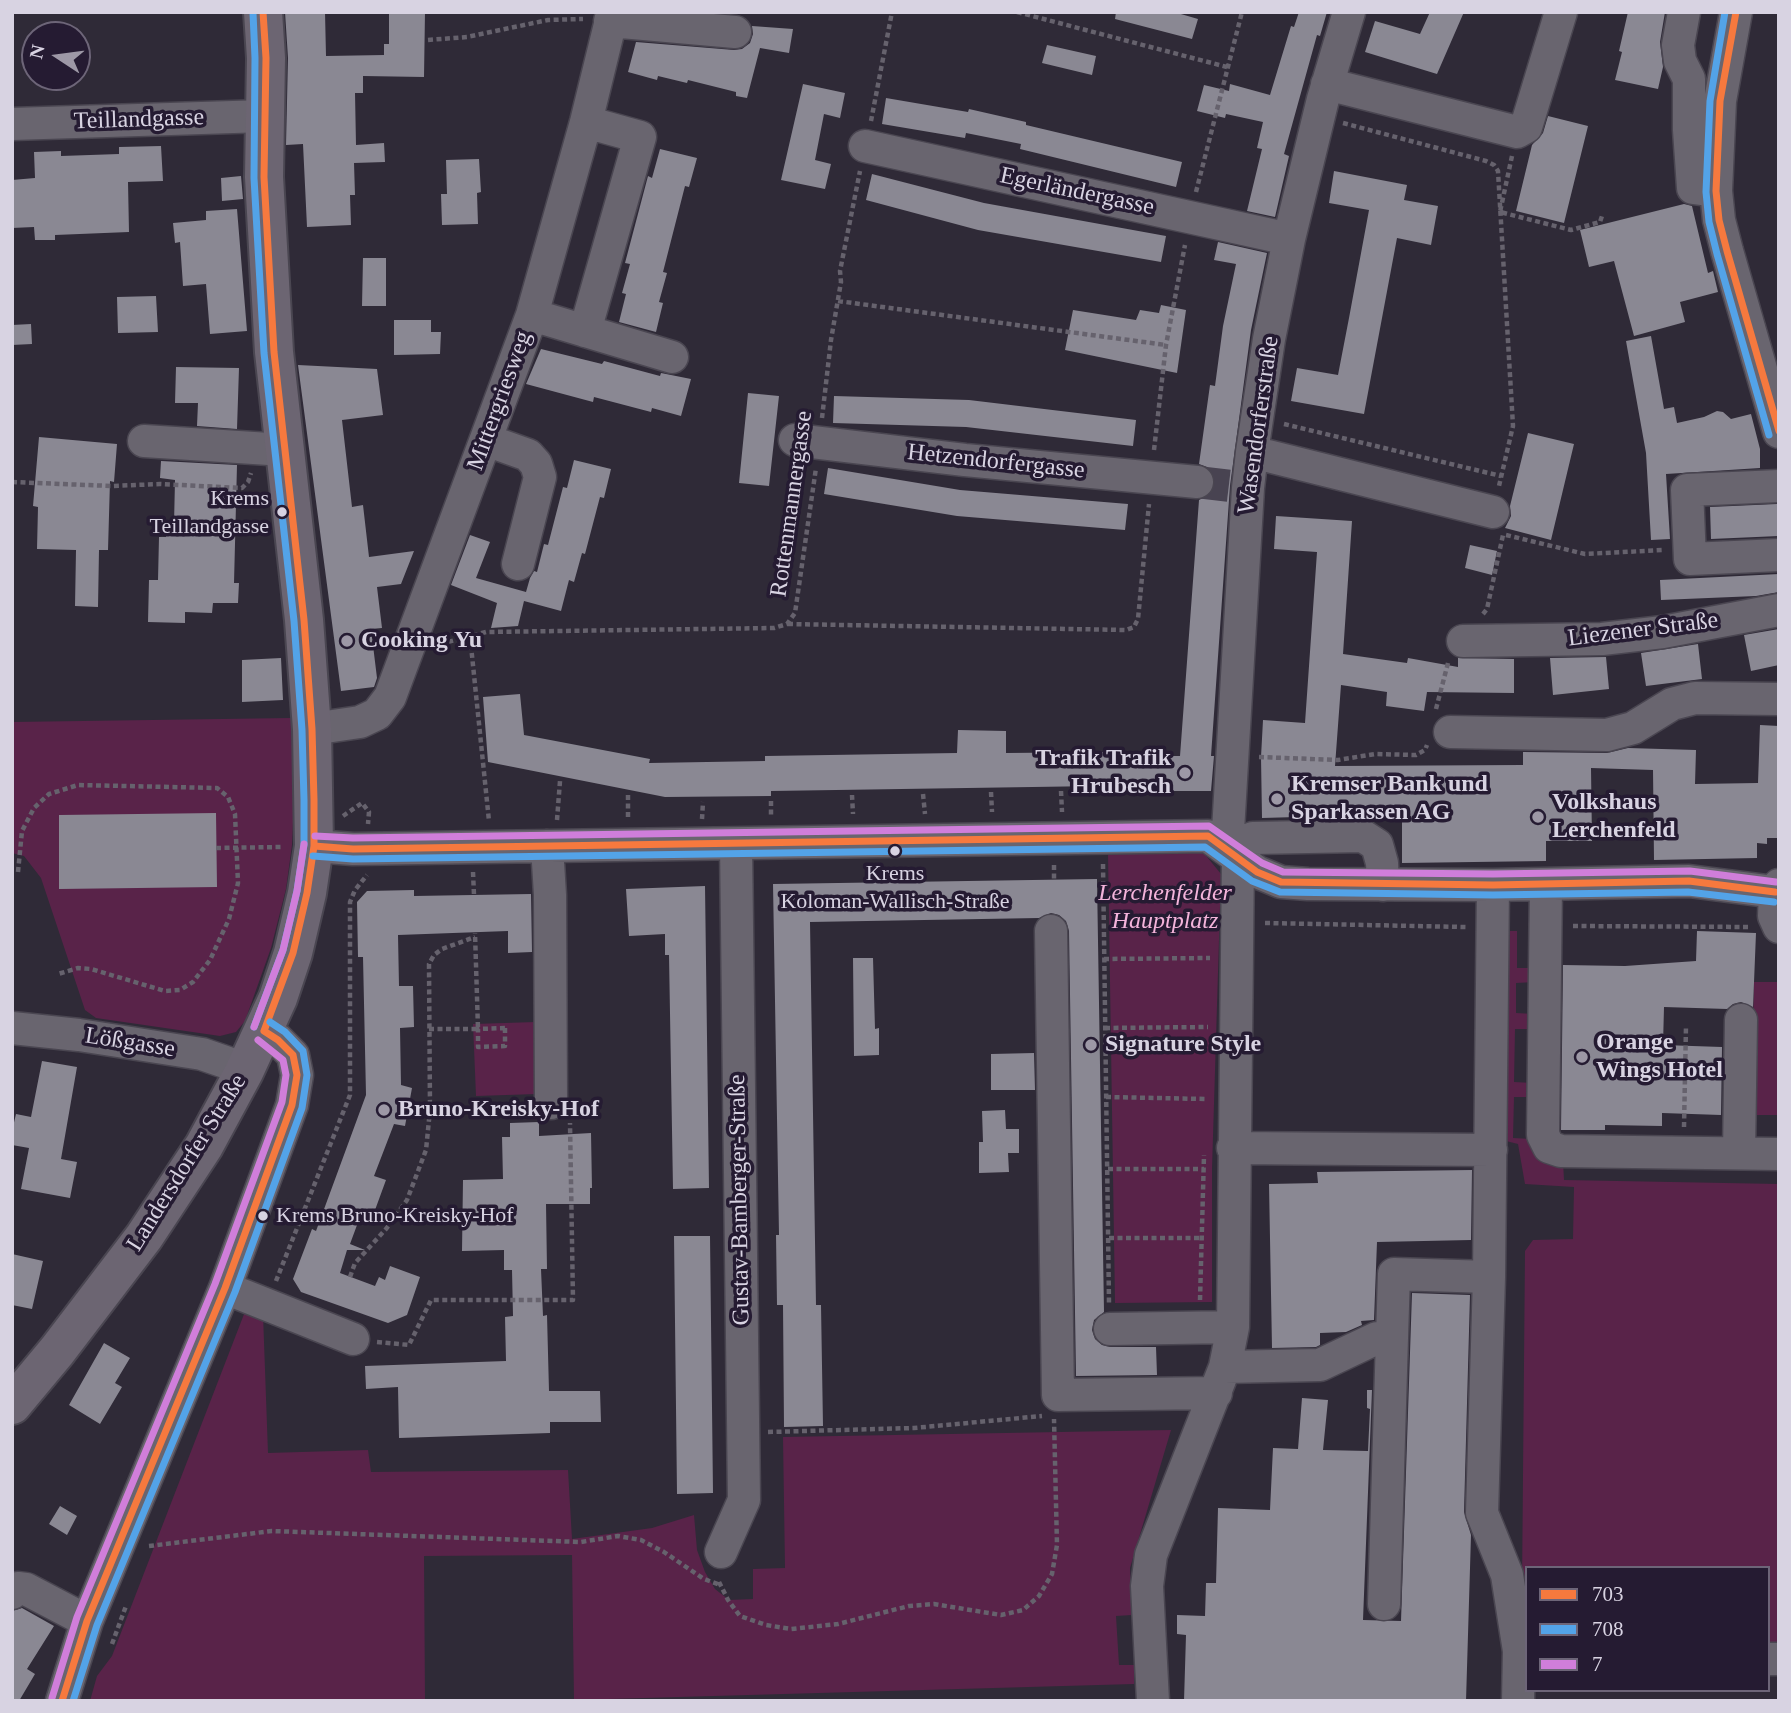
<!DOCTYPE html>
<html>
<head>
<meta charset="utf-8">
<style>
  body { margin:0 }
  #map { position:relative; width:1791px; height:1713px; overflow:hidden; background:#2f2a37; font-family:Georgia,serif }
  canvas { display:block }
  .frame { position:absolute; inset:0; border:14px solid #d8d3e2; pointer-events:none }
  .legend { position:absolute; left:1525px; top:1566px; width:245px; height:126px; box-sizing:border-box; background:#251b32; border:2px solid #6d6578; margin:0; padding:9px 12px; list-style:none; font-size:21px; color:#d8d3e2 }
  .legend li { display:flex; align-items:center; gap:14px; height:35px }
  .legend b { width:35px; border:2px solid #6d6578 }
  .north { position:absolute; left:21px; top:21px; width:70px; height:70px; box-sizing:border-box; background:#251b32; border:2px solid #6d6578; border-radius:50%; rotate:283deg; font-size:19px; font-weight:700; line-height:28px; text-align:center; color:#d8d3e2 }
  .north::after { content:''; display:block; margin:auto; width:24px; height:32px; background:#9d98a6; clip-path:polygon(50% 0,100% 100%,50% 72%,0 100%) }
</style>
</head>
<body>
<div id="map">
<canvas width="1791" height="1713"></canvas>
<div class="frame"></div>
<ul class="legend">
<li><b style="height:9px;background:#f6793e"></b>703</li>
<li><b style="height:9px;background:#53a3e8"></b>708</li>
<li><b style="height:9px;background:#d07eda"></b>7</li>
</ul>
<div class="north">N</div>
</div>
<script>
const ctx = document.querySelector('canvas').getContext('2d');
ctx.lineJoin = 'round';
function fill(path, color) {
  ctx.fillStyle = color;
  ctx.fill(path, 'evenodd');
}
function shape(rows) {
  const path = new Path2D();
  for (const r of rows) {
    path.moveTo(r[0], r[1]);
    for (let i = 2; i < r.length; i += 2) path.lineTo(r[i], r[i + 1]);
  }
  return path;
}
function stroke(path, color, width, dash) {
  ctx.strokeStyle = color;
  ctx.lineWidth = width;
  ctx.lineCap = dash ? 'butt' : 'round';
  ctx.setLineDash(dash || []);
  ctx.stroke(path);
}
function write(font, color, halo, rows, align = 'center') {
  ctx.font = font + ' Georgia,serif';
  ctx.lineWidth = 7;
  ctx.setLineDash([]);
  ctx.textBaseline = 'middle';
  ctx.strokeStyle = halo;
  ctx.fillStyle = color;
  for (const [text, x, y, turn = 0] of rows) {
    ctx.save();
    ctx.translate(x, y);
    ctx.rotate((+turn || 0) * Math.PI / 180);
    ctx.textAlign = isNaN(turn) ? turn : align;
    if (halo) ctx.strokeText(text, 0, 0);
    ctx.fillText(text, 0, 0);
    ctx.restore();
  }
}
fill(shape([
  [291,718,294,800,292,845,286,889,271,948,245,1021,236,1032,220,1036,96,1018,85,1010,41,878,24,856,12,853,12,722],
  [1203,852,1221,874,1212,1169,1212,1302,1115,1303,1108,853],
  [1508,931,1517,931,1517,968,1536,968,1535,982,1516,983,1516,1013,1534,1014,1534,1029,1515,1029,1514,1082,1533,1083,1533,1097,1514,1097,1513,1138,1532,1139,1563,1161,1564,1180,1779,1184,1779,1648,1768,1650,1768,1568,1527,1568,1527,1618,1522,1586,1525,1251,1533,1240,1573,1239,1574,1187,1525,1184,1518,1144,1502,1140],
  [1754,982,1779,982,1779,1115,1751,1115],
  [536,1022,537,1094,476,1096,473,1024],
  [246,1309,263,1314,268,1453,368,1450,371,1472,568,1470,572,1539,652,1528,694,1515,697,1550,705,1572,715,1589,729,1600,753,1599,753,1569,785,1568,783,1437,1171,1430,1130,1568,1132,1615,1116,1616,1119,1665,1134,1665,1134,1684,574,1700,572,1555,424,1556,425,1701,90,1701,97,1676,112,1656]
]), '#592349');
fill(shape([
  [285,12,325,12,326,56,384,55,384,44,389,44,389,12,425,12,424,77,363,76,363,93,355,93,356,145,384,143,385,162,354,163,355,195,350,195,351,225,307,227,303,144,286,145,288,58],
  [1116,12,1174,12,1198,19,1192,39,1115,19],
  [1299,12,1327,12,1320,36,1317,35,1284,154,1289,156,1275,217,1247,211,1262,149,1257,148,1263,122,1226,114,1225,118,1197,111,1204,85,1229,91,1230,84,1270,95,1291,26,1294,27],
  [1430,12,1464,12,1437,74,1365,52,1375,21,1420,34],
  [1628,12,1665,12,1660,42,1663,67,1658,89,1615,80,1622,52,1619,51],
  [752,26,793,29,789,53,760,48,747,98,736,96,736,92,688,80,687,83,658,76,657,80,628,72,636,42,734,50,742,49,750,43,753,34],
  [1047,45,1096,56,1092,75,1042,63],
  [803,84,845,93,840,118,824,114,815,160,831,164,825,189,781,180],
  [886,98,968,112,969,109,1026,122,1026,125,1182,162,1176,187,1020,149,1021,144,966,133,965,138,882,124],
  [1548,116,1588,126,1564,223,1516,211,1532,145,1543,133],
  [161,146,163,181,128,182,129,232,55,235,55,240,35,240,34,227,12,228,12,180,35,178,34,152,61,151,61,156,119,154,119,147],
  [660,149,697,158,689,187,685,186,663,272,667,273,659,302,663,303,656,332,619,322,626,294,622,293,630,264,625,263,648,176,652,178],
  [479,159,481,192,477,193,478,224,442,225,441,194,447,194,446,160],
  [1334,171,1407,185,1404,200,1438,206,1431,245,1397,238,1364,414,1291,401,1297,368,1338,375,1349,318,1369,210,1329,203],
  [872,174,984,203,1166,236,1161,262,978,230,866,200],
  [241,176,243,199,222,201,221,178],
  [1684,204,1692,206,1708,273,1713,271,1718,292,1680,302,1685,322,1634,336,1614,261,1589,267,1580,230],
  [237,209,247,331,210,334,206,284,183,286,180,242,175,243,173,223,206,220,206,211],
  [1218,242,1267,253,1251,330,1230,486,1211,756,1214,756,1211,791,1097,791,1098,786,771,791,771,796,665,797,488,762,483,697,520,694,524,735,650,759,649,763,765,761,765,756,957,753,958,730,1006,731,1006,753,1111,752,1111,756,1180,756,1199,500,1212,493,1215,483,1213,474,1207,467,1199,464,1210,385,1215,386,1223,326,1236,264,1214,260],
  [363,258,386,258,386,306,362,306],
  [156,296,158,332,118,333,117,297],
  [1161,305,1186,310,1177,373,1065,350,1073,310,1136,320,1140,310,1159,313],
  [394,320,431,320,431,332,441,332,440,354,394,355],
  [31,324,32,344,12,345,12,325],
  [1651,336,1664,409,1674,407,1677,423,1704,417,1717,411,1723,412,1731,419,1751,414,1760,449,1760,468,1666,474,1670,539,1651,540,1646,453,1626,341],
  [541,349,602,364,604,361,660,376,661,373,691,379,681,416,652,408,651,412,594,397,593,402,526,384],
  [298,365,377,369,383,415,342,420,352,507,363,505,369,557,414,551,401,584,377,587,382,628,371,629,377,678,374,687,341,691],
  [176,367,239,368,237,429,197,426,198,403,175,403],
  [748,393,779,396,769,486,739,483],
  [834,396,969,400,1136,420,1133,446,966,427,833,423],
  [1528,433,1574,444,1551,540,1505,528,1511,516,1510,506],
  [39,437,117,444,114,482,110,481,108,550,99,550,98,607,75,606,76,550,37,549,38,507,33,506],
  [574,460,611,469,604,498,600,497,585,554,582,553,574,582,569,580,561,611,524,601,518,626,491,628,497,603,451,585,470,535,490,542,476,578,526,592,530,578,534,571,537,572,544,544,548,545,563,487,567,488],
  [161,461,237,465,234,583,239,583,238,603,213,603,212,613,185,612,185,623,148,622,149,580,158,580,159,537,166,537,167,524,174,524,175,480,160,478],
  [828,468,960,490,1128,504,1125,530,957,516,824,494],
  [1777,504,1779,536,1711,539,1710,507],
  [1276,516,1352,521,1343,654,1407,663,1408,658,1458,667,1458,658,1514,659,1514,693,1427,692,1424,711,1386,706,1387,692,1341,685,1335,766,1523,765,1523,752,1607,753,1628,748,1696,750,1695,784,1758,783,1760,725,1779,726,1779,838,1767,838,1767,844,1757,843,1757,858,1654,860,1653,770,1591,768,1592,841,1546,841,1546,861,1402,863,1402,814,1262,818,1261,757,1263,720,1305,723,1317,552,1274,549],
  [1470,545,1497,551,1492,575,1465,568],
  [1779,574,1779,592,1756,596,1661,600,1660,580],
  [1779,629,1779,665,1751,671,1744,635],
  [1698,644,1702,679,1646,686,1641,653],
  [1606,657,1609,689,1553,695,1550,658],
  [281,658,283,700,242,702,242,660],
  [216,813,217,887,59,889,59,815],
  [1097,879,1104,1312,1094,1320,1092,1330,1095,1339,1102,1345,1110,1347,1156,1347,1157,1375,1076,1376,1069,931,1066,921,1059,915,1051,913,1039,918,810,922,816,1305,821,1305,823,1426,784,1427,783,1305,777,1305,776,1235,779,1235,773,884],
  [705,886,709,1188,673,1189,669,955,665,955,665,934,629,936,626,889],
  [414,890,414,896,531,894,532,952,508,953,508,931,398,935,399,986,413,986,414,1027,400,1028,401,1085,412,1088,405,1126,394,1124,374,1176,386,1180,371,1221,360,1217,350,1244,365,1250,347,1250,340,1273,375,1286,379,1277,385,1280,390,1266,420,1277,407,1315,388,1323,301,1292,293,1279,312,1229,316,1231,366,1095,363,957,358,957,357,902,367,891],
  [1697,931,1756,933,1753,1007,1741,1002,1733,1004,1727,1009,1664,1007,1663,1045,1722,1047,1721,1115,1662,1113,1662,1126,1605,1125,1605,1130,1561,1130,1563,965,1625,966,1696,961],
  [853,958,873,958,875,1029,879,1028,879,1055,854,1056],
  [1034,1053,1035,1090,991,1090,991,1054],
  [42,1061,77,1067,61,1159,77,1162,70,1198,21,1189,29,1148,12,1145,12,1131,16,1114,31,1117],
  [1005,1110,1006,1129,1019,1129,1019,1153,1008,1153,1009,1172,979,1173,979,1142,983,1142,982,1111],
  [539,1122,539,1136,591,1133,592,1188,590,1188,590,1204,546,1204,547,1269,541,1269,543,1316,547,1315,549,1391,600,1391,601,1422,550,1422,550,1433,399,1438,398,1387,366,1389,365,1366,506,1361,505,1317,513,1316,512,1270,504,1270,504,1250,462,1251,463,1180,503,1179,502,1137,510,1137,510,1123],
  [1472,1170,1471,1240,1377,1242,1374,1320,1361,1321,1362,1325,1346,1332,1320,1333,1320,1345,1316,1347,1272,1348,1269,1184,1318,1183,1317,1172],
  [674,1236,710,1236,713,1493,677,1494],
  [12,1254,43,1261,32,1309,12,1305],
  [1412,1293,1470,1295,1464,1512,1471,1535,1466,1701,1184,1701,1186,1635,1177,1634,1177,1615,1205,1616,1206,1583,1216,1583,1218,1508,1270,1510,1273,1448,1298,1449,1302,1398,1328,1400,1323,1450,1368,1451,1370,1409,1367,1408,1367,1390,1372,1390,1363,1620,1401,1621],
  [104,1343,130,1358,115,1383,122,1387,100,1424,69,1405],
  [60,1506,77,1516,67,1535,49,1524],
  [22,1608,54,1626,27,1669,35,1674,19,1701,12,1701,12,1611]
]), '#8a8893');
stroke(shape([
  [1197,482,1231,486]
]), '#484351', 32, [32, 16]);
const minor = shape([
  [1684,12,1678,45,1680,61,1689,79,1689,130,1693,188,1716,191],
  [1736,12,1720,101,1716,191,1719,220,1727,251,1779,432],
  [610,21,735,32],
  [1327,84,1517,132,1526,127,1561,12],
  [12,124,265,116],
  [865,146,1289,239],
  [532,315,672,357],
  [585,331,640,137,586,122],
  [486,440,528,455,536,464,540,477,518,564],
  [795,440,965,460,1197,482],
  [144,441,285,450],
  [1252,452,1493,512],
  [1779,486,1687,490,1690,559,1779,555],
  [1463,641,1602,639,1663,632,1779,610],
  [312,729,360,722,377,714,390,697,532,315,586,122,613,12],
  [1450,732,1607,735,1633,728,1672,704,1695,698,1779,699],
  [314,846,353,849,1208,836,1257,872,1281,882,1308,884,1493,885,1689,881,1775,892],
  [547,846,550,895,551,1103],
  [1227,848,1248,488,1252,452,1269,339,1289,239,1323,99,1349,12],
  [1227,848,1253,838,1363,836,1377,845,1382,863,1383,885],
  [1546,884,1543,1135,1549,1147,1561,1151,1779,1154],
  [1779,885,1775,892,1774,916,1779,927],
  [1051,931,1058,1395,1216,1393],
  [12,1028,79,1035,202,1054,231,1064,244,1072],
  [1233,1148,1491,1150],
  [1739,1153,1741,1020],
  [1489,1277,1493,885],
  [225,1288,353,1339],
  [1110,1329,1233,1327],
  [1225,1367,1320,1365,1377,1338,1392,1338,1394,1274,1489,1277,1482,1513,1507,1575,1519,1651,1518,1701],
  [721,1552,744,1500,736,844],
  [12,1593,18,1588,26,1589,87,1621],
  [1384,1604,1392,1338],
  [1768,1659,1779,1659],
  [62,1701,87,1621,225,1288,292,1105,297,1075,293,1055,278,1040,264,1031],
  [1153,1701,1147,1586,1151,1555,1225,1367,1233,1327,1238,858]
]);
const major = shape([
  [12,1405,57,1351,144,1237,204,1146,244,1072,278,998,293,953,307,893,314,846,312,729,304,620,274,352,264,177,266,58,263,12]
]);
stroke(minor, '#4a4651', 35);
stroke(major, '#4a4651', 42);
stroke(shape([
  [1017,12,1227,67],
  [428,40,467,37,548,20,583,19],
  [871,121,892,12],
  [1343,123,1486,161,1494,165,1498,171,1513,426,1499,486],
  [1512,156,1500,212,1571,230,1600,222,1603,213],
  [1196,192,1242,12],
  [838,301,1166,345],
  [822,418,831,340,841,282,840,271,860,171],
  [1284,424,1501,476],
  [1154,450,1166,345,1185,245],
  [12,482,112,486,160,484,242,488,248,482,251,473],
  [1506,535,1585,554,1663,550],
  [1483,614,1487,609,1503,535],
  [788,624,1126,630,1134,627,1138,619,1149,504],
  [470,636,489,821],
  [440,644,486,632,774,628,787,624,795,613,816,468],
  [1436,709,1448,663],
  [1259,757,1338,760,1375,754,1416,755,1425,750,1427,745],
  [1061,791,1062,812],
  [991,792,992,812],
  [923,794,925,814],
  [628,795,628,820],
  [852,795,853,814],
  [771,801,771,818],
  [343,816,362,803,369,812,368,824],
  [702,819,703,802],
  [557,820,560,781],
  [216,848,283,847],
  [1103,864,1109,1303],
  [1054,865,1054,879],
  [18,872,22,831,34,808,49,794,78,785,217,788,228,797,235,814,238,883,229,919,210,960,193,982,180,990,165,991,91,969,78,968,58,974],
  [473,872,474,895],
  [1265,923,1466,927],
  [1573,926,1750,927],
  [1104,959,1210,958],
  [505,1028,505,1046,478,1047,478,1029,505,1028],
  [1105,1028,1208,1027],
  [429,1029,478,1029,475,933],
  [1106,1097,1206,1099],
  [430,1110,524,1108],
  [1684,1127,1686,1026],
  [1108,1169,1204,1169],
  [1109,1238,1202,1238],
  [350,1277,355,1263,386,1229,407,1200,426,1150,430,1110,429,964,434,955,442,949,475,937],
  [276,1281,350,1095,350,902,355,890,367,875],
  [1200,1300,1204,1155],
  [377,1342,409,1345,431,1300,573,1300,570,1123],
  [768,1432,914,1428,1042,1416],
  [149,1546,272,1531,581,1542,618,1536,641,1540,664,1552,704,1579,720,1585],
  [719,1582,728,1600,740,1616,766,1625,791,1629,838,1624,909,1606,934,1604,1001,1615,1023,1610,1039,1596,1052,1574,1057,1545,1054,1419],
  [112,1644,126,1606]
]), '#66626d', 4.5, [5, 3.5]);
stroke(minor, '#69656f', 32);
stroke(major, '#6c6572', 38);
stroke(shape([
  [263,12,266,58,264,177,274,352,304,620,312,729,314,800,314,846,307,893,293,953,264,1031],
  [1736,12,1720,101,1716,191,1719,220,1727,251,1779,431],
  [314,846,353,849,1208,836,1257,872,1281,882,1493,885,1689,881,1775,892],
  [62,1701,87,1621,225,1288,292,1105,297,1075,293,1055,278,1040,264,1031]
]), '#f6793e', 7);
stroke(shape([
  [1725,12,1710,101,1706,192,1709,222,1717,254,1769,435],
  [253,13,255,58,254,178,264,353,294,621,302,730,304,800,304,845,297,891,283,950,254,1027],
  [313,856,353,859,1205,847,1252,881,1280,892,1493,895,1688,892,1774,902],
  [73,1701,97,1625,235,1292,302,1108,307,1075,303,1051,285,1032,270,1022]
]), '#53a3e8', 7);
stroke(shape([
  [315,836,353,838,1209,826,1262,863,1283,872,1493,874,1690,871,1776,882],
  [254,1027,283,950,297,891,304,844],
  [52,1698,77,1617,215,1284,282,1102,286,1075,283,1060,258,1040]
]), '#d07eda', 7);
for (const [x, y, r, color] of [
  [282,512,6,"#d8d3e2"],
  [347,641,7,"#9d98a6"],
  [1185,773,7,"#9d98a6"],
  [1277,799,7,"#9d98a6"],
  [1538,817,7,"#9d98a6"],
  [895,851,6,"#d8d3e2"],
  [1091,1045,7,"#9d98a6"],
  [1582,1057,7,"#9d98a6"],
  [384,1110,7,"#9d98a6"],
  [263,1216,6,"#d8d3e2"]
]) {
  const dot = new Path2D();
  dot.arc(x, y, r, 0, 2 * Math.PI);
  ctx.fillStyle = color;
  ctx.fill(dot);
  stroke(dot, '#251b32', 2.5);
}
write('22px', '#d8d3e2', '#251b32', [
  ["Krems",269,499],
  ["Teillandgasse",269,527],
  ["Krems",895,874,"center"],
  ["Koloman-Wallisch-Straße",895,902,"center"],
  ["Krems Bruno-Kreisky-Hof",276,1216,"left"]
], 'right');
write('24px', '#d8d3e2', '#251b32', [
  ["Teillandgasse",139,120,-2],
  ["Egerländergasse",1077,192,12],
  ["Mittergriesweg",500,401,-70],
  ["Wasendorferstraße",1259,425,-82],
  ["Hetzendorfergasse",996,462,6],
  ["Rottenmannergasse",792,504,-82],
  ["Liezener Straße",1643,630,-7],
  ["Lößgasse",130,1043,9],
  ["Landersdorfer Straße",187,1163,-58],
  ["Gustav-Bamberger-Straße",740,1200,-91]
]);
write('bold 24px', '#d8d3e2', '#251b32', [
  ["Cooking Yu",361,641],
  ["Trafik Trafik",1171,759,"right"],
  ["Hrubesch",1171,787,"right"],
  ["Kremser Bank und",1291,785],
  ["Sparkassen AG",1291,813],
  ["Volkshaus",1552,803],
  ["Lerchenfeld",1552,831],
  ["Orange",1596,1043],
  ["Wings Hotel",1596,1071],
  ["Signature Style",1105,1045],
  ["Bruno-Kreisky-Hof",398,1110]
], 'left');
write('italic 24px', '#f4b4db', '#251b32', [
  ["Lerchenfelder",1165,894],
  ["Hauptplatz",1165,922]
]);
</script>
</body>
</html>
